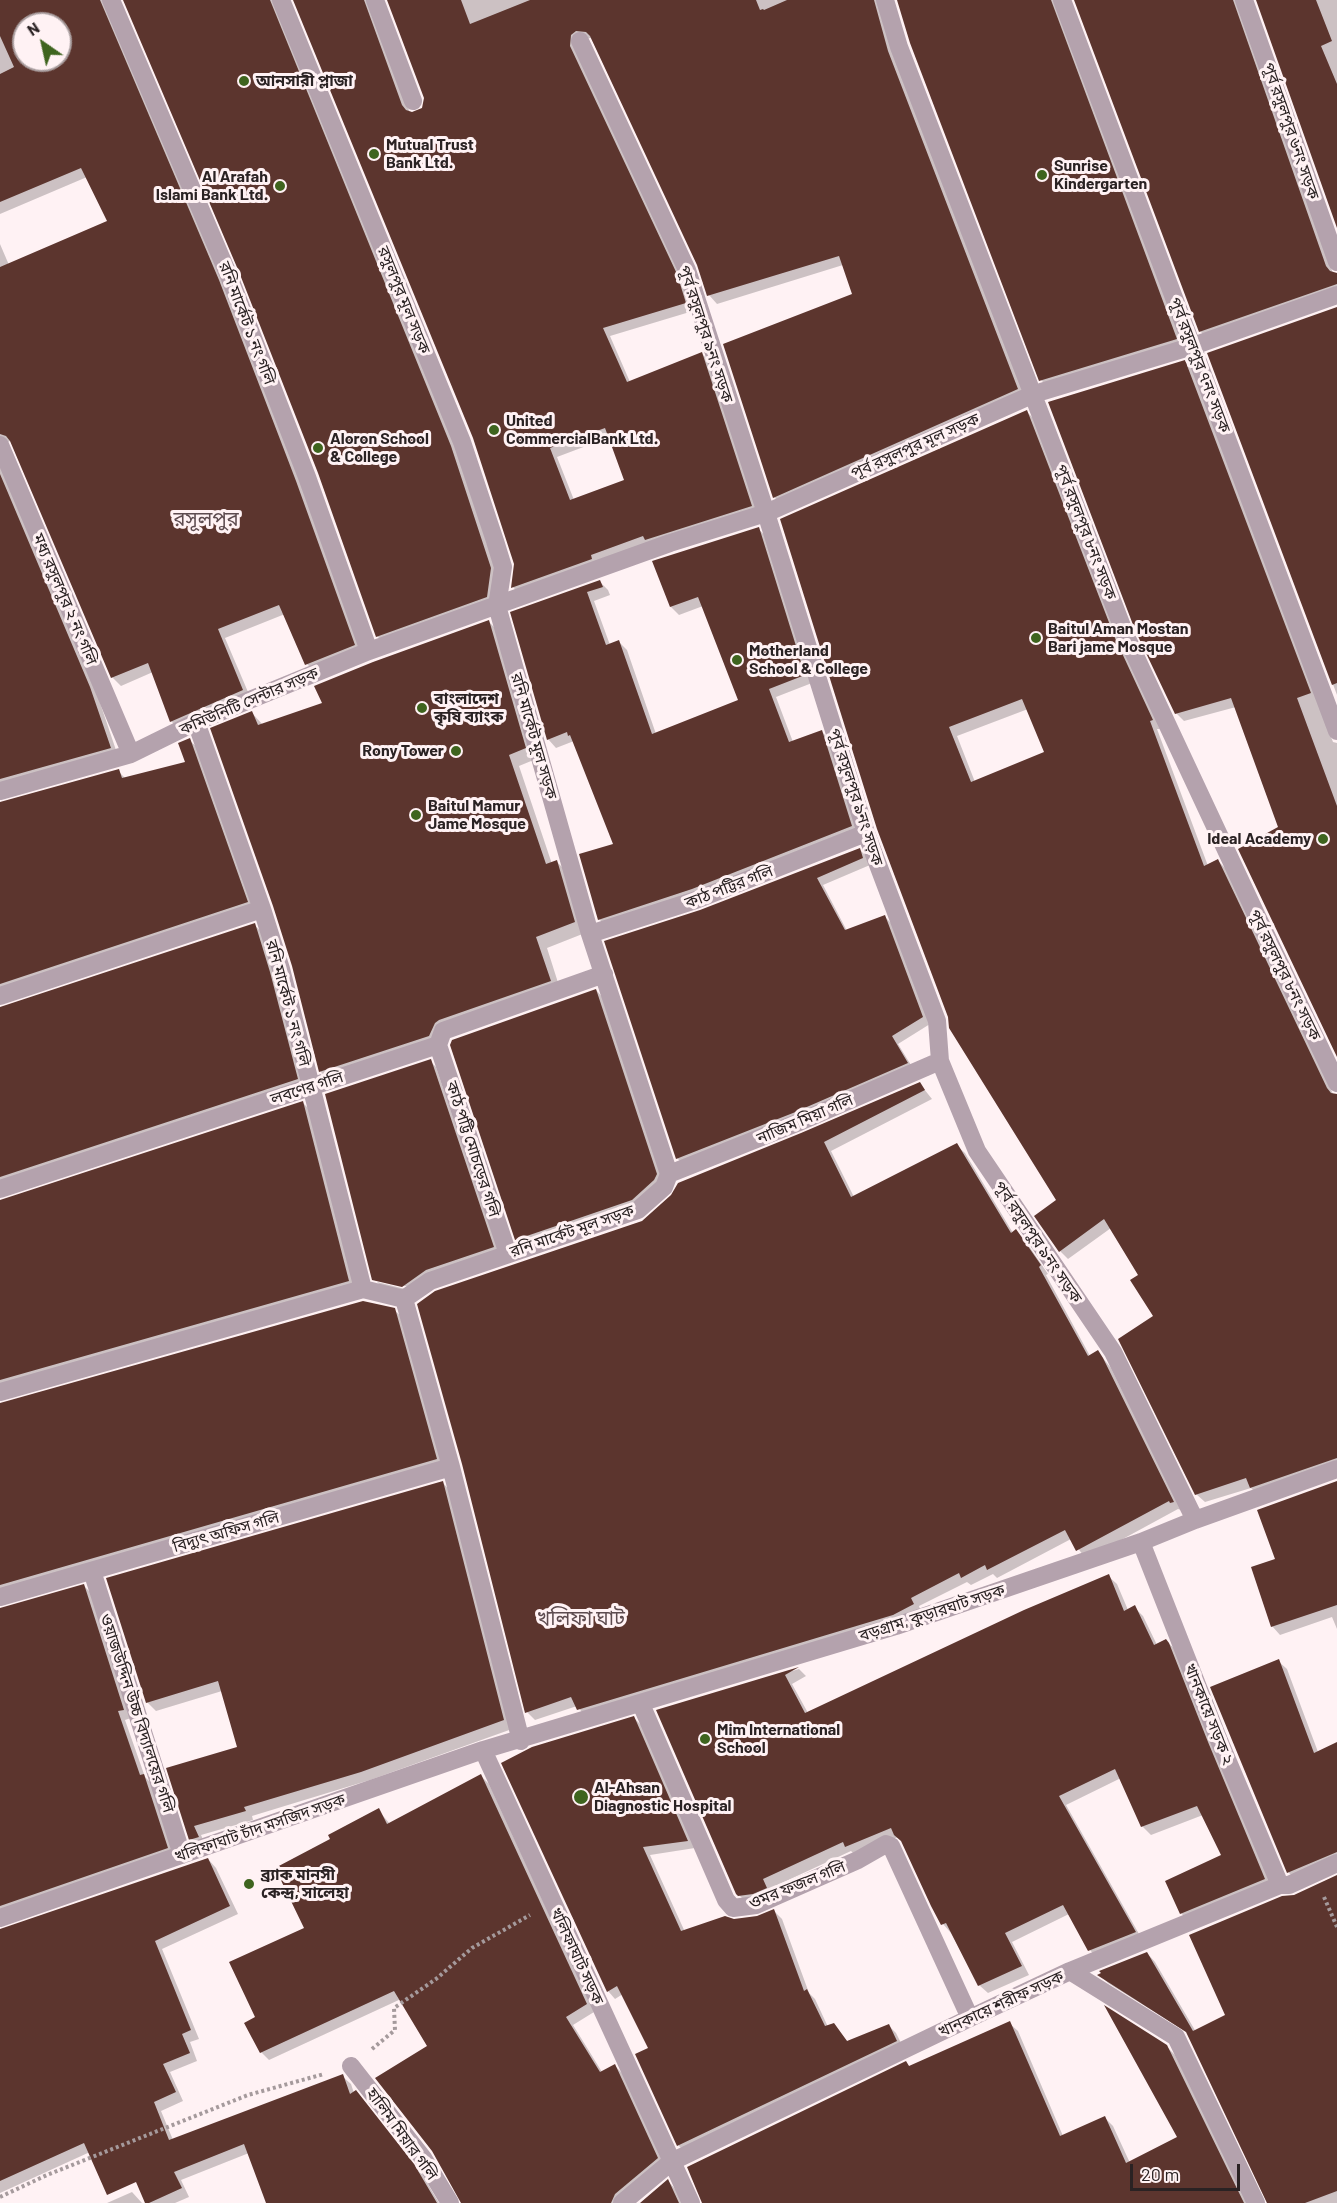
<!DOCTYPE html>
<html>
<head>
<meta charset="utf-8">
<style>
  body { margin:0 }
  #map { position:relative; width:1337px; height:2203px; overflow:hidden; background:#fff2f4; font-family:Barlow,sans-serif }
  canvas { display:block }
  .north { position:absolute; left:12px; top:12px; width:60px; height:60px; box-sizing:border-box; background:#fff2f4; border:2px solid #aa9fa0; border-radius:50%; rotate:326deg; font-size:16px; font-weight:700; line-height:24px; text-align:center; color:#2a2223 }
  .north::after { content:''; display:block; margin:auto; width:21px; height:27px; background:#3e641e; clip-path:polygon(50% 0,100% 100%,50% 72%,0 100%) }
  .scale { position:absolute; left:1130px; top:2164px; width:110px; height:27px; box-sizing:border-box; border:3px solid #2a2223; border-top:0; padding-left:8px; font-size:18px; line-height:21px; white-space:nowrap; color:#2a2223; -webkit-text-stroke:4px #fff2f4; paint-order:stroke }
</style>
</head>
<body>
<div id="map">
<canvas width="1337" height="2203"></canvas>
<div class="north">N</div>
<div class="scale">20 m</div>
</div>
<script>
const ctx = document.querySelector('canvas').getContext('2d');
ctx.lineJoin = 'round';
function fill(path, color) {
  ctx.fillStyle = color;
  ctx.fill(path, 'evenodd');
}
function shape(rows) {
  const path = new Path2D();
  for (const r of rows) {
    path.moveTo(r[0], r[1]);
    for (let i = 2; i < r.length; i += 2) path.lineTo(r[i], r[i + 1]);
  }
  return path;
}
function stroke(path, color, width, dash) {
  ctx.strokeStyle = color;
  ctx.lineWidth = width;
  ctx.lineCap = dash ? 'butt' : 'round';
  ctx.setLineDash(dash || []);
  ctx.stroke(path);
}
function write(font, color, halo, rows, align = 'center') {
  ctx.font = font + ' Barlow,"Noto Sans Bengali",sans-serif';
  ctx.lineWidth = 6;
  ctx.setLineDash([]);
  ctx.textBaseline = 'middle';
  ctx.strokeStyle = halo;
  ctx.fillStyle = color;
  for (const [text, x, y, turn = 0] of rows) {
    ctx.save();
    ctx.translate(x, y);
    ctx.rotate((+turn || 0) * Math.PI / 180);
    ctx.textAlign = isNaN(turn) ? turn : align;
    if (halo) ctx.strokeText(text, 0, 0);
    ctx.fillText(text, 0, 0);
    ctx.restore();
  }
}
fill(shape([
  [0,0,114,0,304,491,362,653,315,672,307,664,285,614,225,638,251,699,180,730,171,721,153,672,121,686,112,677,13,442,10,441,0,446,0,244,9,265,109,222,87,177,0,214],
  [24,24,60,24,60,60,24,60],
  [125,0,283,0,459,456,499,577,495,605,385,644,377,636,319,472,241,271],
  [295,0,377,0,372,14,410,113,418,113,425,104,425,97,389,0,886,0,1026,397,782,505,774,497,854,295,843,265,717,304,709,295,699,265,591,38,583,39,684,284,693,311,610,336,630,382,702,354,710,362,759,514,521,596,513,587,515,564,474,437],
  [610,437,626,481,574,500,557,457],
  [898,0,1063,0,1185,347,1049,388,1041,380],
  [1076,0,1246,0,1241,13,1333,273,1337,274,1337,294,1209,340,1200,331],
  [1258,0,1337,0,1337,224],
  [1337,309,1337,695,1209,354],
  [1185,362,1193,370,1333,742,1337,743,1337,1053,1280,828,1236,707,1184,721,1176,713],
  [1026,411,1035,420,1160,729,1157,729,1208,866,1218,861,1226,869,1333,1094,1337,1094,1337,1468,1259,1496,1251,1488,1205,1502,1196,1494,1155,1316,1140,1275,1111,1228,1068,1259,1060,1251,1058,1201,949,1017,878,829],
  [1028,709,1046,753,975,782,957,736],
  [0,465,98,697,118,756,0,793],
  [758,529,767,537,812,683,776,697,793,742,822,732,830,740,860,835,607,927,599,919,615,845,574,741,556,748,548,739,512,613,600,582,608,590,610,595,594,601,610,645,619,642,627,650,656,734,740,701,703,606,679,615,671,607,654,562],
  [489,622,500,633,536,759,519,766,552,864,557,862,568,873,585,933,547,948,561,992,332,1083,320,1071,252,713,263,725,324,704],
  [189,740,198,748,255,910,0,999,0,803,118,771,126,779,187,763],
  [859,849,867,857,870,865,823,885,847,931,885,917,892,924,930,1024,898,1044,914,1070,685,1166,677,1158,701,912],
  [254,925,263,933,305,1088,0,1190,0,1008],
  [596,990,604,999,665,1183,641,1208,525,1247,516,1239],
  [430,1061,436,1067,499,1253,408,1292,380,1285,377,1282,409,1290,409,1287,376,1279,376,1281,374,1279],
  [920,1084,932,1099,831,1151,854,1197,956,1145,965,1153,1013,1233,1016,1231,1024,1239,1048,1274,1046,1275,1090,1356,1098,1352,1111,1368,1181,1510,1178,1509,1086,1559,1071,1539,997,1578,993,1574,971,1585,967,1582,919,1606,921,1613,587,1718,577,1706,535,1720,527,1712,642,1222],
  [303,1103,311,1111,357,1289,0,1393,0,1201],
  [394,1310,403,1318,445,1468,0,1598,0,1404],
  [443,1483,451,1492,512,1729,370,1780,252,1816,253,1820,201,1835,206,1846,199,1848,190,1840,168,1769,239,1748,222,1691,156,1711,147,1702],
  [1337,1483,1337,1629,1332,1617,1280,1635,1272,1626,1277,1560],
  [1108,1576,1117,1584,1128,1610,1134,1607,1143,1616,1157,1645,1166,1641,1175,1649,1273,1888,1189,1922,1181,1913,1223,1856,1203,1815,1151,1835,1142,1826,1121,1778,1066,1805,1143,1941,1098,1959,1090,1950,1069,1914,1012,1942,1029,1975,988,1993,979,1985,951,1933,943,1924,903,1842,898,1837,855,1855,851,1851,771,1888,774,1897,748,1904,739,1895,658,1711,799,1669,806,1676,792,1684,808,1713],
  [84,1586,92,1594,131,1718,125,1720,145,1777,152,1784,175,1856,0,1919,0,1609],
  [1278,1661,1287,1669,1318,1752,1337,1743,1337,1864,1297,1881,1289,1873,1212,1688],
  [634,1718,642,1726,695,1848,650,1855,685,1932,734,1921,758,1918,774,1911,782,1919,809,1993,815,1999,828,2027,833,2025,849,2043,888,2025,896,2033,904,2049,686,2153,679,2146,637,2055,650,2049,623,1994,615,1999,608,1991],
  [481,1776,489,1784,594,2012,573,2025,602,2072,615,2066,623,2074,665,2167,623,2203,461,2203,429,2047,401,1999,269,2060,261,2052,257,2018,306,1928,332,1840,378,1810,390,1824],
  [208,1859,216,1868,238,1914,162,1949,199,2039,190,2042,197,2061,170,2072,183,2101,161,2111,173,2140,342,2076,351,2084,354,2093,364,2101,422,2174,439,2203,268,2203,249,2153,181,2180,189,2197,175,2203,148,2203,127,2153,90,2152,0,2193,0,1930],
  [1337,1877,1337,2203,1267,2203,1188,2033,1108,1983,1100,1975,1147,1953,1155,1962,1196,2032,1227,2016,1294,1897],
  [1009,2023,1018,2031,1063,2136,1105,2118,1113,2126,1130,2163,1179,2138,1166,2046,1175,2055,1247,2203,703,2203,906,2063,910,2067],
  [668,2181,676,2190,683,2203,642,2203],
  [132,2192,142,2203,107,2203]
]), '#0003');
fill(shape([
  [0,0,100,0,219,280,296,481,355,645,305,665,279,605,218,629,243,690,170,722,148,663,111,678,10,441,6,436,0,434,0,267,107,221,81,168,0,202,0,74,14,67,0,36],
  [24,24,60,24,60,60,24,60],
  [123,0,270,0,451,446,491,568,487,597,376,637,318,473,239,272],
  [293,0,364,0,402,105,406,110,412,112,422,108,424,98,387,0,461,0,470,24,530,0,756,0,760,10,763,9,764,10,787,0,874,0,888,51,1018,389,773,498,723,344,852,294,839,256,707,296,697,265,590,36,586,32,576,31,571,35,570,46,677,274,686,303,603,328,627,382,702,352,752,506,645,540,643,536,591,555,592,559,511,588,514,564,473,438],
  [605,428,624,480,570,500,550,448],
  [897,0,1051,0,1177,339,1039,381,910,43],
  [1074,0,1233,0,1326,266,1330,271,1337,273,1337,284,1199,332],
  [1256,0,1316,0,1332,41,1321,46,1337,84,1337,228],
  [1337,307,1337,683,1332,685,1207,353],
  [1185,360,1311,693,1297,698,1337,806,1337,1057,1238,849,1278,827,1231,698,1175,714,1135,630,1048,402],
  [1027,410,1115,638,1153,720,1150,721,1204,866,1218,859,1327,1088,1331,1093,1337,1094,1337,1458,1250,1488,1246,1478,1195,1495,1118,1339,1153,1316,1130,1280,1138,1275,1104,1219,1059,1252,1034,1216,1056,1200,949,1028,948,1017,877,829,780,519],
  [1022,699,1044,752,971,782,949,727],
  [0,474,90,687,111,748,0,779],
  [759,527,805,675,769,689,789,742,822,730,852,826,692,889,598,920,579,854,613,844,570,735,568,736,567,732,547,740,510,612,600,580,603,587,587,592,606,645,619,640,652,734,738,700,698,597,670,607,652,561],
  [489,620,526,748,509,755,546,864,557,860,575,922,536,937,551,981,439,1020,435,1023,429,1036,319,1072,292,966,273,906,210,728,252,711,258,725,322,703,314,686,373,662],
  [190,738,248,902,0,984,0,802,119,769,122,778,185,762,178,743],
  [860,848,863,858,817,878,845,930,885,915,923,1017,892,1036,908,1063,793,1113,676,1159,604,941,700,910],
  [255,923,270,972,298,1079,0,1177,0,1007],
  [596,989,657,1174,654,1180,632,1200,515,1240,450,1045,452,1040],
  [431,1059,494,1247,426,1270,402,1287,372,1280,325,1094],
  [920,1082,925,1090,824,1142,851,1197,957,1143,1011,1233,1016,1229,1041,1265,1039,1267,1088,1356,1098,1350,1103,1358,1174,1502,1170,1503,1169,1501,1076,1551,1065,1530,987,1570,985,1565,961,1578,959,1573,911,1598,914,1604,893,1615,577,1710,571,1697,525,1713,462,1464,417,1304,435,1291,642,1221,671,1195,678,1183,801,1133],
  [303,1101,349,1281,0,1380,0,1200],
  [363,1301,395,1308,437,1459,0,1585,0,1403],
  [443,1481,504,1720,361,1772,244,1807,246,1811,194,1826,199,1837,189,1840,166,1768,237,1747,218,1681,146,1703,106,1578],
  [1337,1481,1337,1605,1271,1627,1251,1567,1275,1559,1257,1510],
  [1109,1574,1124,1611,1135,1605,1154,1645,1166,1639,1169,1643,1208,1742,1265,1879,1180,1914,1165,1881,1221,1855,1197,1806,1141,1827,1115,1769,1059,1796,1136,1932,1088,1951,1063,1905,1005,1933,1022,1966,978,1986,946,1923,941,1925,931,1906,901,1841,894,1835,891,1828,845,1847,843,1842,776,1873,763,1879,767,1888,753,1894,738,1896,736,1894,656,1710,799,1667,785,1675,805,1713,1024,1610],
  [84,1584,124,1710,118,1711,140,1775,144,1774,168,1848,0,1906,0,1608],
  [1279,1659,1314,1753,1337,1742,1337,1852,1287,1873,1210,1687],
  [634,1716,688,1841,643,1847,681,1931,725,1916,734,1919,757,1916,774,1909,804,1991,807,1989,825,2026,834,2023,847,2041,889,2024,897,2041,677,2146,635,2054,648,2048,617,1986,607,1992,501,1763,532,1747],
  [481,1774,587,2004,566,2017,600,2072,615,2064,658,2158,615,2194,611,2203,461,2203,432,2151,375,2078,427,2046,394,1991,260,2053,244,2023,255,2017,229,1962,304,1928,275,1868,330,1839,328,1835,379,1808,387,1824],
  [208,1858,230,1906,155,1941,191,2030,182,2034,190,2053,163,2064,176,2092,154,2102,169,2140,343,2074,350,2094,356,2090,414,2164,437,2203,266,2203,244,2144,174,2172,182,2188,149,2203,145,2203,136,2182,107,2195,84,2143,0,2181,0,1929],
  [1337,1875,1337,2191,1305,2203,1267,2203,1186,2032,1097,1975,1101,1973,1099,1971,1147,1952,1193,2031,1225,2015,1189,1935,1282,1896,1294,1895],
  [1104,2005,1167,2045,1244,2203,702,2203,687,2167,906,2061,909,2066,1010,2021,1060,2136,1105,2116,1126,2163,1177,2137],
  [668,2179,679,2203,640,2203]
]), '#5c352e');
stroke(shape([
  [1324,1897,1337,1927],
  [372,2049,395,2030,394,2008,436,1979,472,1948,530,1915],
  [0,2197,47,2175,248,2095,324,2074]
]), '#a59a9c', 4, [3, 3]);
stroke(shape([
  [111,0,229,276,307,477,369,651],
  [281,0,462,442,495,541,503,567,497,606,590,934,669,1174,664,1187,638,1210,430,1281,404,1299,451,1467,521,1741],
  [375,0,413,101],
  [885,0,899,47,1125,634,1255,912,1337,1083],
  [1062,0,1337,731],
  [1244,0,1337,262],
  [580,41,687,270,766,513,866,833,937,1021,940,1061,977,1151,1113,1352,1195,1520],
  [0,445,131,754],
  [196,722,262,909,281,969,363,1289],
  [0,791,131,754,196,722,369,651,670,543,766,513,1034,394,1193,346,1337,295],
  [590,934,696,900,866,833],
  [0,996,262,909],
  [438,1045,508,1254],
  [669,1174,797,1123,940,1061],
  [0,1189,438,1045,443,1031,604,974],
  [0,1392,363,1289,404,1299],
  [1141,1542,1218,1738,1280,1885],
  [92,1571,182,1855],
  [0,1597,451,1467],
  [641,1704,726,1900,733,1908,756,1905,858,1860,886,1844,891,1846,970,2018],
  [483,1750,691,2203],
  [0,1918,483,1750,896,1626,1141,1542,1195,1520,1337,1469],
  [1070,1971,1176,2037,1256,2203],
  [351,2066,423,2158,450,2203],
  [622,2203,671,2162,970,2018,1070,1971,1280,1885,1289,1885,1337,1863]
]), '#b4a2ad', 18);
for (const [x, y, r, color] of [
  [244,81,6,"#3e641e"],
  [374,154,6,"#3e641e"],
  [1042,175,6,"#3e641e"],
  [280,186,6,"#3e641e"],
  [494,430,6,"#3e641e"],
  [318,448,6,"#3e641e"],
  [1036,638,6,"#3e641e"],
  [737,660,6,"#3e641e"],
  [422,708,6,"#3e641e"],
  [456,751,6,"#3e641e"],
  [416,815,6,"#3e641e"],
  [1323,839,6,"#3e641e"],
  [705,1739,6,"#3e641e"],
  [581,1797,8,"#3e641e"],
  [249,1884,6,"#3e641e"]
]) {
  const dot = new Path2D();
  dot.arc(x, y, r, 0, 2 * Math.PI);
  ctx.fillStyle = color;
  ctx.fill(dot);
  stroke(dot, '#fff2f4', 2);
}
write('bold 16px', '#2a2223', '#fff2f4', [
  ["আনসারী প্লাজা",256,81],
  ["Mutual Trust",386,145],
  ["Bank Ltd.",386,163],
  ["Sunrise",1054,166],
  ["Kindergarten",1054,184],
  ["Al Arafah",268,177,"right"],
  ["Islami Bank Ltd.",268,195,"right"],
  ["United",506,421],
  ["CommercialBank Ltd.",506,439],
  ["Aloron School",330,439],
  ["& College",330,457],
  ["Baitul Aman Mostan",1048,629],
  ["Bari jame Mosque",1048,647],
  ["Motherland",749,651],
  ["School & College",749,669],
  ["বাংলাদেশ",434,699],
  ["কৃষি ব্যাংক",434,717],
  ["Rony Tower",444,751,"right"],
  ["Baitul Mamur",428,806],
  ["Jame Mosque",428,824],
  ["Ideal Academy",1311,839,"right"],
  ["Mim International",717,1730],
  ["School",717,1748],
  ["Al-Ahsan",594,1788],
  ["Diagnostic Hospital",594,1806],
  ["ব্র্যাক মানসী",261,1875],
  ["কেন্দ্র, সালেহা",261,1893]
], 'left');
write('16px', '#2a2223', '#fff2f4', [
  ["পূর্ব রসুলপুর ৬নং সড়ক",1291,131,71],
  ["রসুলপুর মূল সড়ক",404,300,68],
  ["রনি মার্কেট ১ নং গলি",247,323,69],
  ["পূর্ব রসুলপুর ৯নং সড়ক",706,334,72],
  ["পূর্ব রসুলপুর ৭নং সড়ক",1200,365,69],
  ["পূর্ব রসুলপুর মূল সড়ক",915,446,-24],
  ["পূর্ব রসুলপুর ৮নং সড়ক",1086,532,69],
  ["মধ্য রসুলপুর ২ নং গলি",65,599,67],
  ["কমিউনিটি সেন্টার সড়ক",249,701,-23],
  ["রনি মার্কেট মূল সড়ক",534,736,74],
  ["পূর্ব রসুলপুর ৯নং সড়ক",856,797,72],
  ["কাঠ পট্টির গলি",729,887,-21],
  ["পূর্ব রসুলপুর ৮নং সড়ক",1285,975,64],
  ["রনি মার্কেট ১ নং গলি",288,1003,75],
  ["লবণের গলি",307,1088,-18],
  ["নাজিম মিয়া গলি",805,1119,-23],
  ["কাঠ পট্টি মোচড়ের গলি",473,1149,72],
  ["রনি মার্কেট মূল সড়ক",572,1231,-19],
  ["পূর্ব রসুলপুর ৯নং সড়ক",1038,1242,56],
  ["বিদ্যুৎ অফিস গলি",226,1532,-16],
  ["বড়গ্রাম, কুড়ারঘাট সড়ক",932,1613,-18],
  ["ওয়াজউদ্দিন উচ্চ বিদ্যালয়ের গলি",137,1713,72],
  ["খানকায়ে সড়ক ২",1209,1714,68],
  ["খলিফাঘাট চাঁদ মসজিদ সড়ক",260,1828,-19],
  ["ওমর ফজল গলি",797,1885,-22],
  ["খলিফাঘাট সড়ক",577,1956,65],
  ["খানকায়ে শরীফ সড়ক",1001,2004,-25],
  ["হালিম মিয়ার গলি",402,2134,54]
]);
write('20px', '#5d4b4f', '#fff2f4', [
  ["রসূলপুর",206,519],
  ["খলিফা ঘাট",581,1618]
]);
</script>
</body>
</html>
